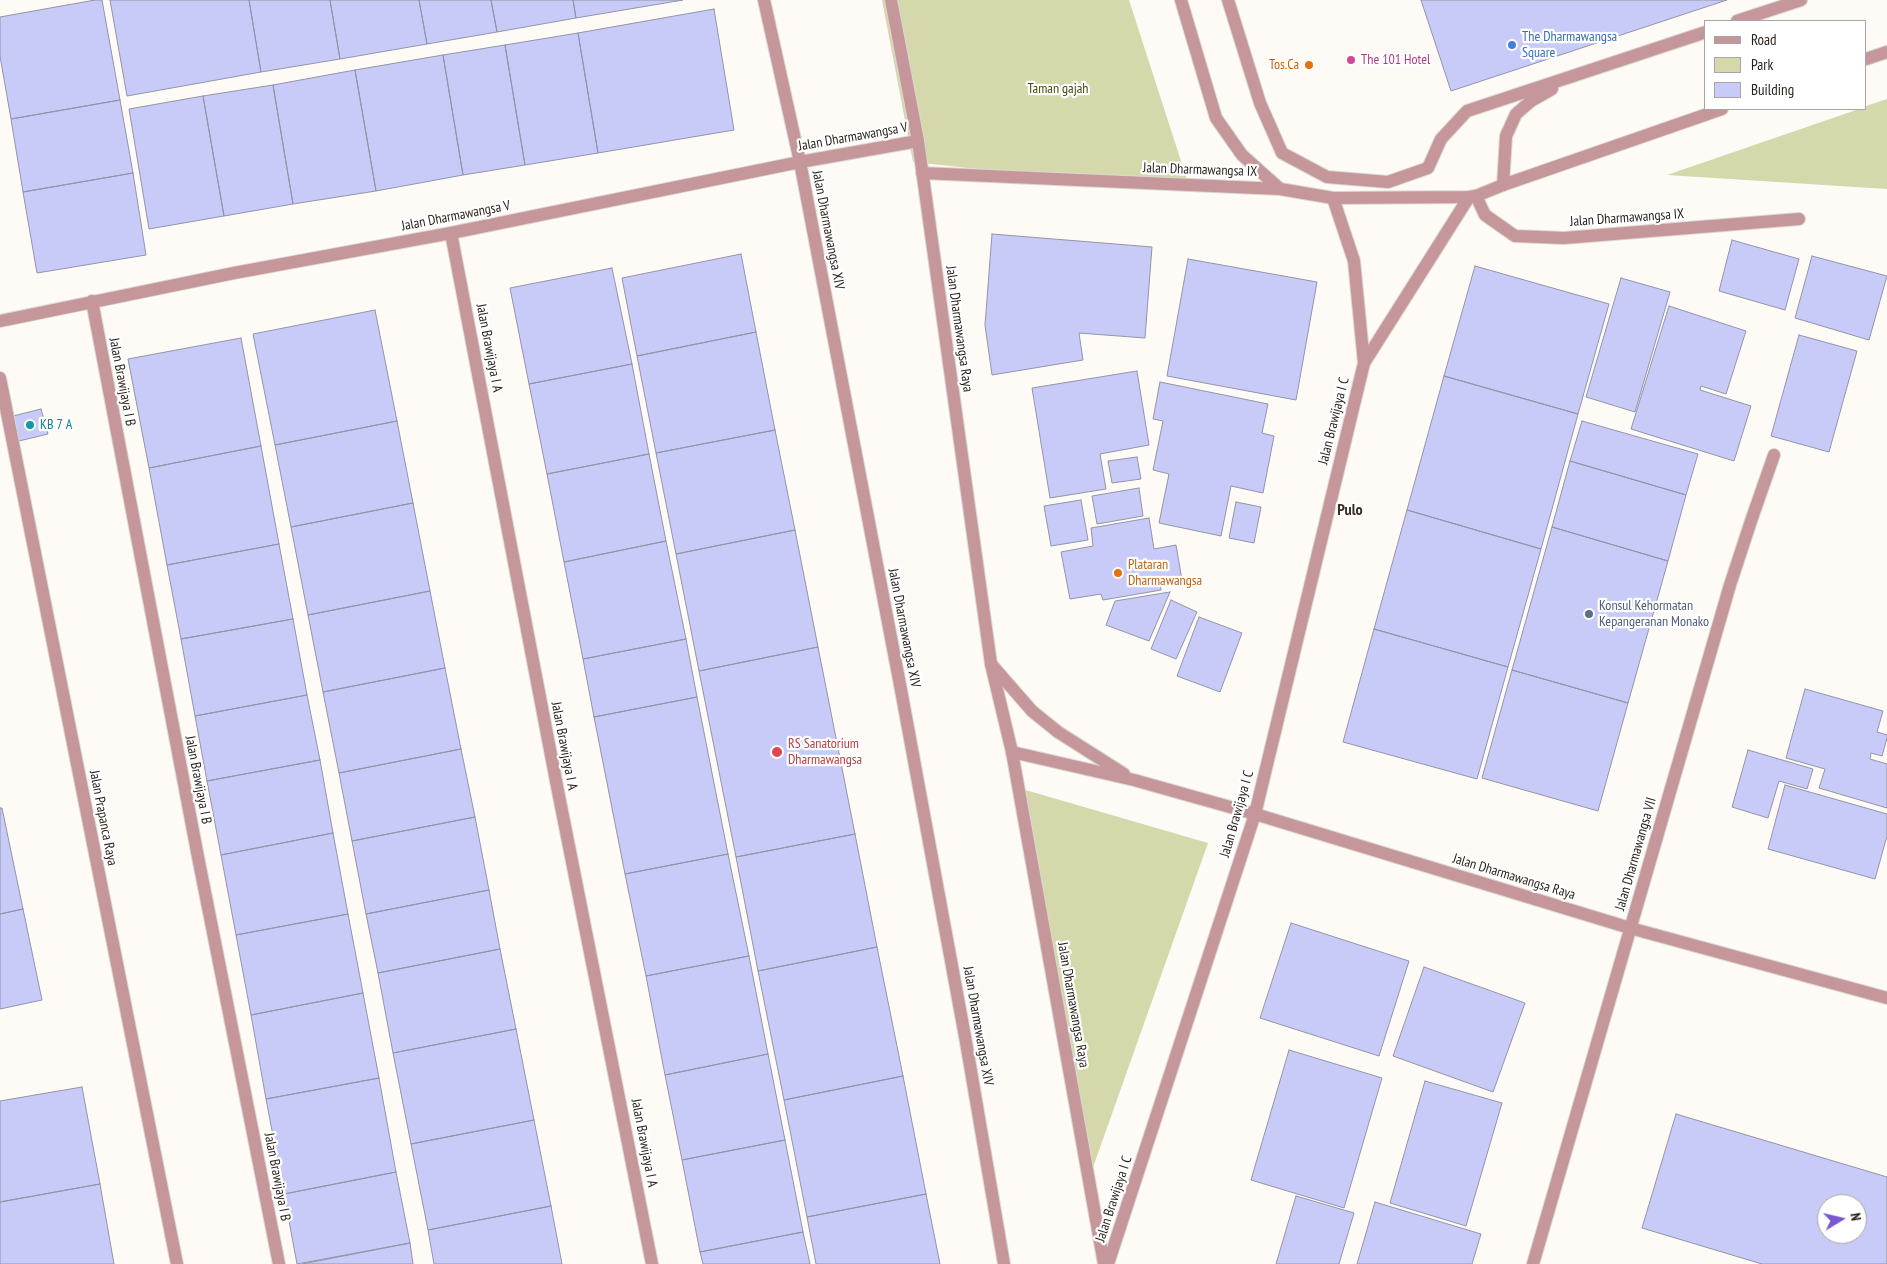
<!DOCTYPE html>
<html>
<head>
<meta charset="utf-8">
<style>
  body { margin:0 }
  #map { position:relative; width:1887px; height:1264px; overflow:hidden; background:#fefaf6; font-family:"PT Sans Narrow",sans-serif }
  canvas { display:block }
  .legend { position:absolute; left:1704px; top:20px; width:162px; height:90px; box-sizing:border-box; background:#fff; border:1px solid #a8a5a3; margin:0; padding:6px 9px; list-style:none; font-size:15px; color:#261f18 }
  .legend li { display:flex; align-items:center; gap:10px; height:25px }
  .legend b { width:25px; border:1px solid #a8a5a3 }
  .north { position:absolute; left:1817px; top:1194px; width:50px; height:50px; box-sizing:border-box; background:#fff; border:1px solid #a8a5a3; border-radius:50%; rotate:81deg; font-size:14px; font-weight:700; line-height:20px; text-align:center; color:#261f18 }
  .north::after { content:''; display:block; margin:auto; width:18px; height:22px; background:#7857d1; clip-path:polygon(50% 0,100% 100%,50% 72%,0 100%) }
</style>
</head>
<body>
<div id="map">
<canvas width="1887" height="1264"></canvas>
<ul class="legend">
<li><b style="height:6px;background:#c5979b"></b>Road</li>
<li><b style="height:14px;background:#d5d8ab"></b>Park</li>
<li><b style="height:14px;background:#c8cbf7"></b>Building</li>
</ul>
<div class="north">N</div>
</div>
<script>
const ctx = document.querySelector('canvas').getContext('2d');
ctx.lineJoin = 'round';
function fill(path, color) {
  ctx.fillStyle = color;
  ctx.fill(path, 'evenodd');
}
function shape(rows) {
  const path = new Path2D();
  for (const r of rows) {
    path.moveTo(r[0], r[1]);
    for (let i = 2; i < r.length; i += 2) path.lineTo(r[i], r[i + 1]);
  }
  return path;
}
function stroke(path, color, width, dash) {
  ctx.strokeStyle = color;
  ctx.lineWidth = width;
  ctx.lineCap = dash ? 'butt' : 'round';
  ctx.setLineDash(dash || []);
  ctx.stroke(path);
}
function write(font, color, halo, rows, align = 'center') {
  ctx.font = font + ' "PT Sans Narrow",sans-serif';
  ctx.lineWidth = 4.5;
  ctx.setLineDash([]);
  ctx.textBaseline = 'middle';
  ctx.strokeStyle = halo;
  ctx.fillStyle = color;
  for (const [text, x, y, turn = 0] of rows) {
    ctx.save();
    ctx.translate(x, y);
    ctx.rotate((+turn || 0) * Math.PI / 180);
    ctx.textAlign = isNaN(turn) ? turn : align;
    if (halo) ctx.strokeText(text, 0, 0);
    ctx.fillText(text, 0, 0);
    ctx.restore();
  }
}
fill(shape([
  [882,0,1129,0,1191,192,913,162],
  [1887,99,1887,189,1667,175,1859,109,1866,109,1866,106],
  [1022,789,1208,843,1091,1173]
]), '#d5d8ab');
const building = shape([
  [95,0,102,0,120,100,11,119,0,56,0,17,95,0],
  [110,0,249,0,261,72,127,96,110,0],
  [249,0,330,0,340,59,261,72,249,0],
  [330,0,419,0,427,44,340,59,330,0],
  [419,0,491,0,497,32,427,44,419,0],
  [491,0,573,0,576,18,497,32,491,0],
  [573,0,683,0,576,18,573,0],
  [1421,0,1727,0,1451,91,1421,0],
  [714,9,734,130,598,153,578,33,714,9],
  [578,33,598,153,525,165,505,45,578,33],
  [505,45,525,165,463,175,443,55,505,45],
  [443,55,463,175,376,191,355,70,443,55],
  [355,70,376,191,293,204,273,85,355,70],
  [273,85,293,204,224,216,203,96,273,85],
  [203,96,224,216,149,229,129,109,203,96],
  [120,100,133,173,23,192,11,119,120,100],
  [133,173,146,255,37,273,23,192,133,173],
  [992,234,1152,247,1145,338,1079,333,1083,360,992,375,985,325,992,234],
  [1732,240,1799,259,1785,310,1719,291,1732,240],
  [741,254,756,332,637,356,622,278,741,254],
  [1812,256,1887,276,1869,340,1795,318,1812,256],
  [1188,259,1317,282,1296,400,1167,376,1188,259],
  [1475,266,1609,304,1578,414,1444,376,1475,266],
  [612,268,632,364,529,384,510,288,612,268],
  [1621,278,1670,292,1635,412,1586,397,1621,278],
  [1669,306,1746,331,1726,394,1701,386,1700,390,1751,406,1734,461,1631,429,1669,306],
  [375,310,397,421,275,445,253,334,375,310],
  [756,332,775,430,656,453,637,356,756,332],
  [1799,335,1857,351,1829,452,1771,436,1799,335],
  [241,338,261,446,149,468,128,359,241,338],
  [632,364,649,454,547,474,529,384,632,364],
  [1137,371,1149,445,1100,454,1106,489,1050,498,1032,388,1137,371],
  [1444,376,1578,414,1541,549,1407,510,1444,376],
  [1160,382,1268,404,1262,433,1274,436,1263,493,1231,486,1221,536,1159,523,1169,474,1153,470,1163,421,1153,419,1160,382],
  [41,409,48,434,19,441,13,416,41,409],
  [397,421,413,503,291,527,275,445,397,421],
  [1582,421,1698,454,1686,495,1570,461,1582,421],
  [775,430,795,530,676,554,656,453,775,430],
  [261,446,279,544,167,565,149,468,261,446],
  [649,454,666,541,564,562,547,474,649,454],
  [1137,457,1141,479,1112,483,1108,461,1137,457],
  [1570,461,1686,495,1668,561,1552,527,1570,461],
  [1139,488,1143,516,1097,524,1092,496,1139,488],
  [1081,500,1088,540,1051,546,1044,506,1081,500],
  [1236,502,1261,507,1254,543,1229,538,1236,502],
  [413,503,430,591,308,615,291,527,413,503],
  [1407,510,1541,549,1508,667,1374,629,1407,510],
  [1149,518,1154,549,1176,545,1182,580,1160,584,1161,590,1103,600,1101,594,1070,599,1061,552,1093,546,1091,528,1149,518],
  [1552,527,1668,561,1628,703,1512,670,1552,527],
  [795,530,818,647,699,671,676,554,795,530],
  [666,541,686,639,583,659,564,562,666,541],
  [279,544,293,619,181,639,167,565,279,544],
  [430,591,445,668,323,692,308,615,430,591],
  [1170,592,1149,641,1106,625,1115,601,1170,592],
  [1171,600,1197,612,1176,659,1151,649,1171,600],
  [1199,617,1242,633,1220,692,1177,676,1199,617],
  [293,619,307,695,195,716,181,639,293,619],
  [1374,629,1508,667,1477,779,1343,742,1374,629],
  [686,639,697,697,594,717,583,659,686,639],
  [818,647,855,834,736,857,699,671,818,647],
  [445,668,461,749,339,773,323,692,445,668],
  [1512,670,1628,703,1598,811,1482,778,1512,670],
  [1805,689,1883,711,1877,732,1887,735,1887,738,1882,756,1871,753,1870,759,1887,764,1887,808,1819,788,1825,769,1786,758,1805,689],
  [307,695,320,760,207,781,195,716,307,695],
  [697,697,728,854,625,874,594,717,697,697],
  [461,749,475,817,352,841,339,773,461,749],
  [1748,750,1813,769,1807,789,1779,781,1768,818,1732,807,1748,750],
  [320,760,333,833,221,855,207,781,320,760],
  [1785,785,1887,814,1887,836,1875,879,1768,849,1785,785],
  [0,808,2,808,23,909,0,914,0,808],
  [475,817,489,890,366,914,352,841,475,817],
  [333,833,348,914,236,935,221,855,333,833],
  [855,834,877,947,758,971,736,857,855,834],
  [728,854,749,956,646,976,625,874,728,854],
  [489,890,500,949,378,973,366,914,489,890],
  [23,909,42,1000,0,1009,0,914,23,909],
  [348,914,363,993,251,1015,236,935,348,914],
  [1291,923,1409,961,1379,1056,1260,1018,1291,923],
  [877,947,903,1076,784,1100,758,971,877,947],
  [500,949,516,1029,393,1053,378,973,500,949],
  [749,956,768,1054,665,1075,646,976,749,956],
  [1424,967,1525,1003,1493,1092,1393,1056,1424,967],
  [363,993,379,1078,266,1099,251,1015,363,993],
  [516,1029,534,1120,411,1144,393,1053,516,1029],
  [1289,1050,1382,1078,1344,1208,1251,1180,1289,1050],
  [768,1054,785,1140,682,1160,665,1075,768,1054],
  [903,1076,926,1194,807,1217,784,1100,903,1076],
  [379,1078,396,1172,284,1194,266,1099,379,1078],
  [1425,1081,1502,1103,1466,1226,1390,1203,1425,1081],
  [82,1087,100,1184,0,1202,0,1101,82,1087],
  [1676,1114,1887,1177,1887,1264,1762,1264,1642,1228,1676,1114],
  [1827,1204,1857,1204,1857,1234,1827,1234,1827,1204],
  [534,1120,551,1206,428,1230,411,1144,534,1120],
  [785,1140,803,1232,700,1252,682,1160,785,1140],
  [396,1172,410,1243,297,1264,284,1194,396,1172],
  [100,1184,114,1264,0,1264,0,1202,100,1184],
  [926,1194,940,1264,816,1264,807,1217,926,1194],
  [1296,1196,1354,1213,1339,1264,1276,1264,1296,1196],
  [1375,1202,1481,1234,1472,1264,1357,1264,1375,1202],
  [551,1206,562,1264,434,1264,428,1230,551,1206],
  [803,1232,810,1264,703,1264,700,1252,803,1232],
  [410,1243,413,1264,302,1264,410,1243]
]);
fill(building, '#c8cbf7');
stroke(building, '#9294a9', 1);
const service = shape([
  [1228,0,1260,103,1282,153,1327,177,1388,182,1428,168,1441,139,1467,111,1706,32],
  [1737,21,1801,0],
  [1503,185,1506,136,1516,114,1531,101,1552,89]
]);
const minor = shape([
  [764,0,800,162,901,690,966,1042,1004,1264],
  [1476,196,1485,215,1515,236,1564,238,1799,219],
  [1333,198,1354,261,1364,363],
  [451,233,556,781,652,1264],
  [92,301,198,857,279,1264],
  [0,321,234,273,451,233,800,162,918,141],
  [0,378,177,1264],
  [991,664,1032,711,1058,732,1124,774],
  [1012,752,1134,780,1255,814,1630,928,1887,998],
  [1108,1264,1255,814,1364,363,1469,197],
  [1533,1264,1730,585,1751,521,1774,455]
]);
const tertiary = shape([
  [891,0,918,141,991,664,1012,752,1104,1264],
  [1181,0,1216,118,1242,155,1280,189],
  [1866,59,1887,52],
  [922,173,1280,189,1333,198,1469,197,1476,196,1503,185,1722,109]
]);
stroke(service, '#dbd7d2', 14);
stroke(minor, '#dbd7d2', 14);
stroke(tertiary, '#dbd7d2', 14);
stroke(service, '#c5979b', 12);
stroke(minor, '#c5979b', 12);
stroke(tertiary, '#c5979b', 12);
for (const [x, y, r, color] of [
  [1512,45,5,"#3f7fe0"],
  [1351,60,5,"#d1479c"],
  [1309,65,5,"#e8710a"],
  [30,425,5,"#0f9aa8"],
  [1118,573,5,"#e8710a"],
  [1589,614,5,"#5c6f8a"],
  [777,752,6,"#e0444e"]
]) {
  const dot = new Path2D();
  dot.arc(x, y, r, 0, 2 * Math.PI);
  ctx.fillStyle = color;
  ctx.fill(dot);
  stroke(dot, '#fff', 2);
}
write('14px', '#366cbe', '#fff', [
  ["The Dharmawangsa",1522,37],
  ["Square",1522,53]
], 'left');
write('14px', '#b23c85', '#fff', [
  ["The 101 Hotel",1361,60]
], 'left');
write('14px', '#c56008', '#fff', [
  ["Tos.Ca",1299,65],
  ["Plataran",1128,565,"left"],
  ["Dharmawangsa",1128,581,"left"]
], 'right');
write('14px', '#464711', '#fff', [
  ["Taman gajah",1058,89]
]);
write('14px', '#261f18', '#fff', [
  ["Jalan Dharmawangsa V",853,137,-10],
  ["Jalan Dharmawangsa IX",1200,170,2],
  ["Jalan Dharmawangsa V",456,216,-11],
  ["Jalan Dharmawangsa IX",1627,218,-4],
  ["Jalan Dharmawangsa XIV",828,230,79],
  ["Jalan Dharmawangsa Raya",959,329,82],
  ["Jalan Brawijaya I A",489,348,79],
  ["Jalan Brawijaya I B",122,382,79],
  ["Jalan Brawijaya I C",1334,421,-76],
  ["Jalan Dharmawangsa XIV",904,628,79],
  ["Jalan Brawijaya I A",564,746,79],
  ["Jalan Brawijaya I B",198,780,79],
  ["Jalan Brawijaya I C",1237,814,-74],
  ["Jalan Prapanca Raya",103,818,79],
  ["Jalan Dharmawangsa VII",1636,854,-74],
  ["Jalan Dharmawangsa Raya",1514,877,17],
  ["Jalan Dharmawangsa Raya",1073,1005,80],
  ["Jalan Dharmawangsa XIV",978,1026,80],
  ["Jalan Brawijaya I A",644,1143,79],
  ["Jalan Brawijaya I B",277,1177,79],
  ["Jalan Brawijaya I C",1114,1199,-72]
]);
write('14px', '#0d838f', '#fff', [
  ["KB 7 A",40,425]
], 'left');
write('14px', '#4e5e75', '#fff', [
  ["Konsul Kehormatan",1599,606],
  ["Kepangeranan Monako",1599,622]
], 'left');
write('14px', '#be3a42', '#fff', [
  ["RS Sanatorium",788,744],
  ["Dharmawangsa",788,760]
], 'left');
write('bold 16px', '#3a2c1e', '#fff', [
  ["Pulo",1350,510]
]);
</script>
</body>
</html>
